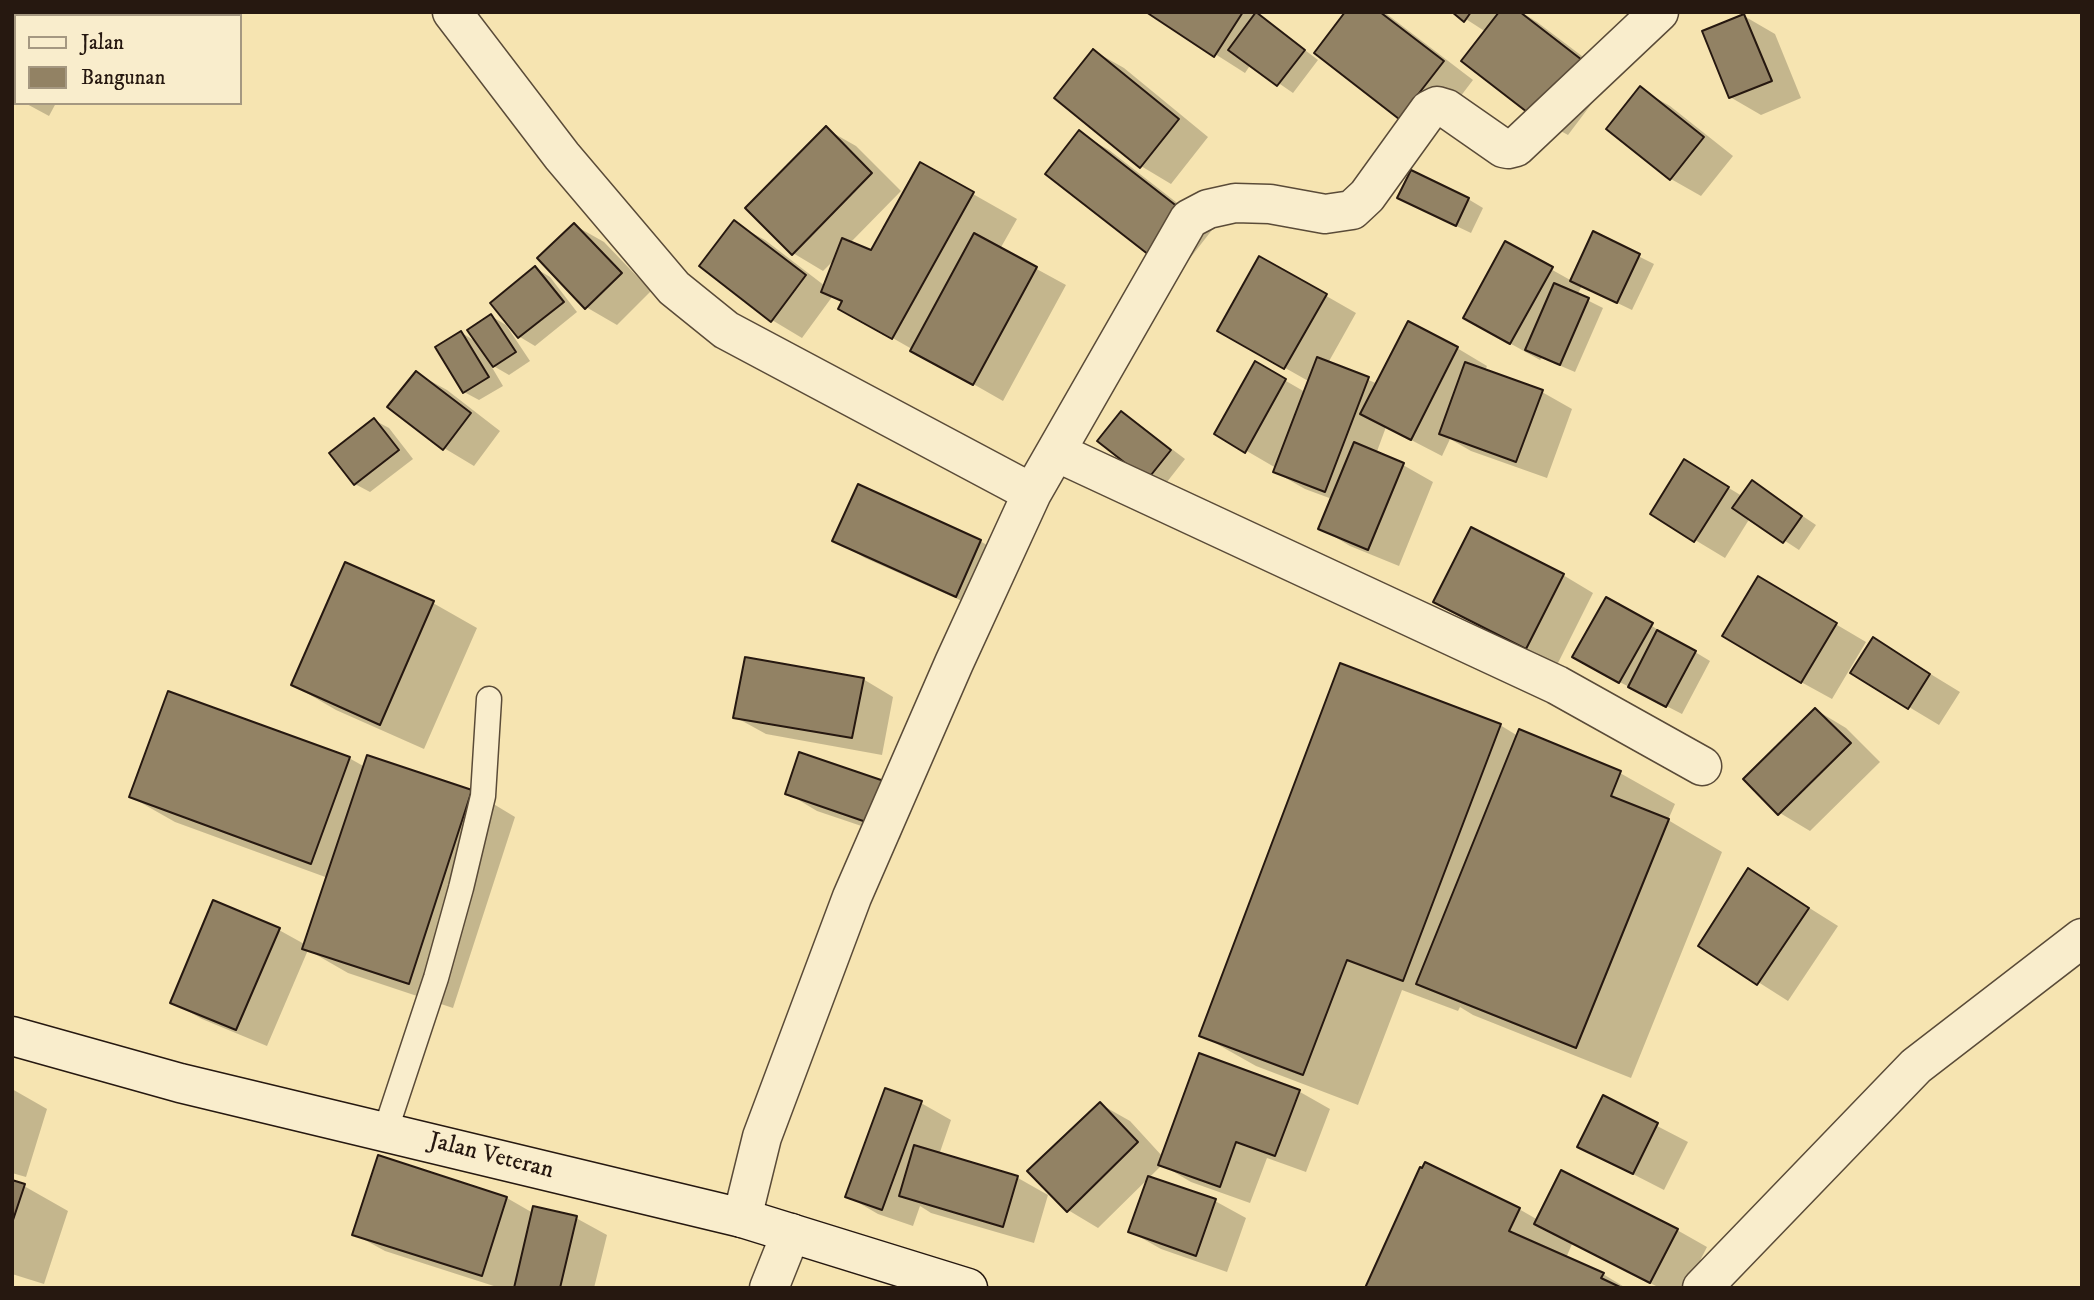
<!DOCTYPE html>
<html>
<head>
<meta charset="utf-8">
<style>
  body { margin:0 }
  #map { position:relative; width:2094px; height:1300px; overflow:hidden; background:#f6e4b1; font-family:"IM FELL DW Pica",serif }
  canvas { display:block }
  .frame { position:absolute; inset:0; border:14px solid #261810; pointer-events:none }
  .legend { position:absolute; left:14px; top:14px; width:228px; height:91px; box-sizing:border-box; background:#f9edcc; border:2px solid #a59881; margin:0; padding:9px 12px; list-style:none; font-size:21px; color:#261810 }
  .legend li { display:flex; align-items:center; gap:14px; height:35px }
  .legend b { width:35px; border:2px solid #a59881 }
</style>
</head>
<body>
<div id="map">
<canvas width="2094" height="1300"></canvas>
<div class="frame"></div>
<ul class="legend">
<li><b style="height:9px;background:#f9edcc"></b>Jalan</li>
<li><b style="height:19px;background:#928264"></b>Bangunan</li>
</ul>
</div>
<script>
const ctx = document.querySelector('canvas').getContext('2d');
ctx.lineJoin = 'round';
function fill(path, color) {
  ctx.fillStyle = color;
  ctx.fill(path, 'evenodd');
}
function shape(rows) {
  const path = new Path2D();
  for (const r of rows) {
    path.moveTo(r[0], r[1]);
    for (let i = 2; i < r.length; i += 2) path.lineTo(r[i], r[i + 1]);
  }
  return path;
}
function stroke(path, color, width, dash) {
  ctx.strokeStyle = color;
  ctx.lineWidth = width;
  ctx.lineCap = dash ? 'butt' : 'round';
  ctx.setLineDash(dash || []);
  ctx.stroke(path);
}
function write(font, color, halo, rows, align = 'center') {
  ctx.font = font + ' "IM FELL DW Pica",serif';
  ctx.lineWidth = 6;
  ctx.setLineDash([]);
  ctx.textBaseline = 'middle';
  ctx.strokeStyle = halo;
  ctx.fillStyle = color;
  for (const [text, x, y, turn = 0] of rows) {
    ctx.save();
    ctx.translate(x, y);
    ctx.rotate((+turn || 0) * Math.PI / 180);
    ctx.textAlign = isNaN(turn) ? turn : align;
    if (halo) ctx.strokeText(text, 0, 0);
    ctx.fillText(text, 0, 0);
    ctx.restore();
  }
}
fill(shape([
  [1149,12,1255,12,1318,60,1293,93,1251,64,1245,73],
  [1348,12,1384,12,1473,80,1431,135],
  [1455,12,1521,12,1537,22,1611,78,1568,135,1537,118,1486,32],
  [1744,16,1775,34,1801,98,1761,115,1730,97],
  [1094,51,1124,68,1208,137,1171,184,1141,166],
  [1640,89,1670,106,1733,156,1701,196,1671,179],
  [25,103,56,103,49,116],
  [826,129,856,146,901,191,850,243,872,252,920,164,1017,219,1000,249,1066,285,1003,401,840,308,843,303,832,297,802,338,772,320,734,223,765,240,825,286,837,257,823,271,793,253],
  [1079,133,1109,150,1212,230,1180,271],
  [1468,199,1483,208,1471,233,1414,206],
  [574,225,604,242,651,291,617,325,586,307],
  [1594,234,1654,264,1632,310,1582,286,1577,295,1603,308,1575,372,1542,358,1540,360,1495,335,1506,244,1572,281],
  [1260,258,1356,313,1328,363,1378,384,1457,348,1487,366,1485,371,1542,392,1572,409,1547,478,1471,451,1450,439,1442,456,1386,427,1376,454,1403,465,1433,482,1399,566,1350,546,1320,528,1332,499,1305,489,1275,472,1276,468,1216,433,1255,363,1305,392,1310,382,1220,331],
  [535,268,550,277,577,312,535,346,520,337,493,304],
  [491,316,506,325,530,361,509,375,490,364,503,386,479,400,464,392,462,333,478,343],
  [416,373,447,390,500,431,474,466,444,448],
  [1121,413,1136,422,1185,459,1163,487,1148,479],
  [374,420,389,428,413,459,370,492,355,484],
  [1714,479,1742,496,1752,482,1816,525,1799,550,1750,518,1725,558,1652,514],
  [858,486,980,541,1011,559,987,612,865,558,835,540],
  [346,564,433,603,477,628,424,749,336,710,293,685],
  [1563,575,1593,593,1557,665,1435,601],
  [1788,596,1866,642,1832,699,1801,682],
  [1607,599,1710,661,1682,714,1604,674],
  [1873,639,1960,692,1939,725,1909,707],
  [1341,665,1500,725,1518,736,1620,773,1675,804,1668,820,1722,852,1631,1078,1473,1015,1460,1007,1458,1011,1402,990,1358,1105,1256,1066,1201,1035],
  [863,679,893,697,882,755,766,734,735,717],
  [1816,710,1846,728,1880,762,1810,831,1780,813,1746,779],
  [349,758,365,767,472,791,515,817,453,1008,348,973,308,950,267,1046,202,1019,172,1002,279,930,306,945,328,878,175,822,131,797],
  [787,793,913,800,900,839,817,811],
  [1749,870,1838,926,1788,1001,1700,945],
  [1200,1055,1300,1092,1330,1109,1306,1172,1267,1158,1250,1203,1191,1182,1162,1165,1098,1228,1068,1210,1100,1104,1130,1121,1163,1157],
  [12,1089,47,1109,26,1177,12,1173],
  [1603,1098,1688,1142,1664,1190,1580,1147],
  [921,1103,951,1120,939,1155,1018,1178,1048,1195,1034,1243,931,1213,920,1206,913,1226,878,1214,847,1196],
  [379,1157,507,1198,533,1213,576,1218,607,1235,594,1288,500,1288,385,1251,354,1234],
  [1149,1179,1215,1201,1246,1218,1227,1272,1161,1249,1131,1232],
  [12,1182,24,1186,68,1211,44,1284,12,1274],
  [1519,1209,1538,1220,1677,1230,1707,1247,1686,1288,1660,1288,1572,1244,1566,1258,1603,1274,1626,1288,1366,1288]
]), '#0003');
const building = shape([
  [1146,12,1243,12,1214,57,1146,12],
  [1256,12,1305,50,1277,86,1228,50,1256,12],
  [1345,12,1380,12,1444,61,1399,119,1314,53,1345,12],
  [1452,12,1471,12,1464,22,1452,12],
  [1499,12,1520,12,1582,60,1536,119,1461,61,1499,12],
  [1744,14,1772,81,1729,98,1702,31,1744,14],
  [12,29,16,31,16,99,12,97,12,29],
  [1093,49,1179,119,1140,168,1054,98,1093,49],
  [1640,86,1704,137,1670,180,1606,129,1640,86],
  [826,126,872,173,792,255,745,208,826,126],
  [1079,130,1183,211,1149,255,1045,174,1079,130],
  [920,162,974,192,892,339,838,309,842,301,821,292,842,238,871,250,920,162],
  [1411,170,1469,198,1456,226,1397,198,1411,170],
  [734,220,806,275,771,322,699,266,734,220],
  [574,223,622,273,585,309,537,258,574,223],
  [1593,231,1640,254,1617,303,1570,281,1593,231],
  [974,233,1037,267,973,385,910,351,974,233],
  [1505,241,1553,267,1510,344,1463,318,1505,241],
  [1259,256,1327,294,1284,369,1217,331,1259,256],
  [535,266,564,302,518,338,490,303,535,266],
  [1554,283,1589,298,1560,365,1525,350,1554,283],
  [491,314,516,352,493,367,467,330,491,314],
  [1408,321,1458,347,1411,440,1360,414,1408,321],
  [461,331,489,377,463,393,435,347,461,331],
  [1317,357,1369,377,1325,492,1273,472,1317,357],
  [1255,361,1286,379,1245,453,1214,434,1255,361],
  [1465,362,1543,390,1516,462,1439,434,1465,362],
  [416,371,471,413,443,450,387,407,416,371],
  [1121,411,1171,450,1147,480,1097,441,1121,411],
  [374,418,399,450,354,485,329,453,374,418],
  [1354,442,1404,463,1368,550,1318,529,1354,442],
  [1684,459,1729,487,1694,542,1650,514,1684,459],
  [1752,480,1802,516,1783,543,1732,508,1752,480],
  [858,484,981,540,956,597,832,541,858,484],
  [1471,527,1564,574,1526,649,1433,602,1471,527],
  [345,562,434,601,380,725,291,685,345,562],
  [1758,576,1837,623,1801,683,1722,636,1758,576],
  [1606,597,1653,623,1619,683,1572,657,1606,597],
  [1657,630,1696,651,1666,707,1628,687,1657,630],
  [1873,637,1930,674,1908,709,1850,673,1873,637],
  [745,657,864,678,852,738,733,718,745,657],
  [1340,663,1501,724,1403,981,1347,960,1303,1075,1199,1036,1340,663],
  [168,691,350,757,311,864,129,797,168,691],
  [1815,708,1851,743,1778,815,1743,779,1815,708],
  [1519,729,1621,771,1611,796,1669,819,1576,1048,1416,984,1519,729],
  [799,752,884,781,869,823,785,794,799,752],
  [367,755,472,790,409,984,302,949,367,755],
  [1748,868,1809,908,1757,985,1698,946,1748,868],
  [213,900,280,928,236,1030,170,1003,213,900],
  [1199,1053,1300,1090,1275,1156,1236,1142,1220,1187,1158,1165,1199,1053],
  [885,1088,922,1101,882,1210,845,1197,885,1088],
  [1603,1095,1658,1123,1633,1174,1577,1147,1603,1095],
  [1100,1102,1138,1142,1067,1212,1027,1171,1100,1102],
  [914,1145,1018,1176,1003,1227,899,1196,914,1145],
  [378,1155,507,1197,482,1276,352,1235,378,1155],
  [1425,1162,1520,1208,1509,1231,1604,1273,1601,1278,1622,1288,1365,1288,1420,1167,1422,1168,1425,1162],
  [1561,1170,1678,1229,1650,1283,1534,1224,1561,1170],
  [1148,1176,1216,1199,1196,1256,1128,1232,1148,1176],
  [12,1180,25,1184,12,1223,12,1180],
  [533,1206,577,1216,560,1288,514,1288,533,1206]
]);
fill(building, '#928264');
stroke(building, '#261810', 2);
const lane = shape([
  [385,1132,436,978,461,888,483,796,489,699]
]);
const street = shape([
  [452,12,562,156,674,288,726,330,1032,493],
  [1056,452,1557,685,1702,766],
  [742,1218,762,1137,852,897,954,663,1032,493,1189,219,1208,209,1235,203,1270,204,1325,214,1352,210,1367,196,1429,110,1437,106,1447,109,1503,148,1508,149,1516,147,1659,12],
  [769,1288,791,1233],
  [1702,1288,1916,1066,2082,938]
]);
const secondary = shape([
  [12,1036,180,1083,742,1218,968,1288]
]);
stroke(lane, '#5a4b38', 27);
stroke(street, '#5a4b38', 41);
stroke(secondary, '#261810', 41);
stroke(lane, '#f9edcc', 24);
stroke(street, '#f9edcc', 38);
stroke(secondary, '#f9edcc', 38);
write('24px', '#261810', '#f9edcc', [
  ["Jalan Veteran",491,1157,14]
]);
</script>
</body>
</html>
